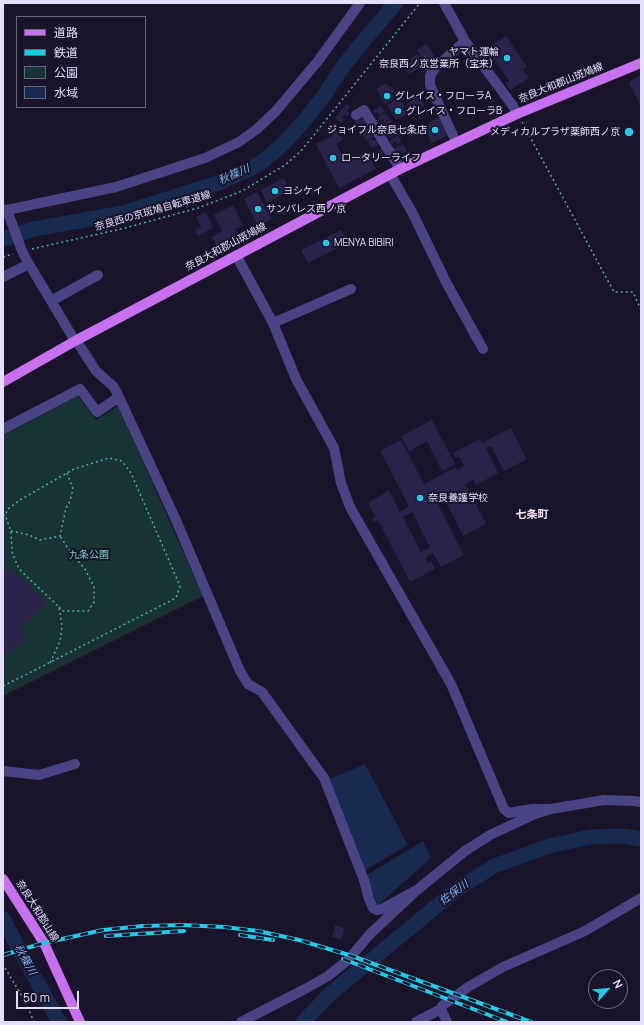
<!DOCTYPE html>
<html>
<head>
<meta charset="utf-8">
<style>
  body { margin:0 }
  #map { position:relative; width:644px; height:1025px; overflow:hidden; background:#19142a; font-family:Manrope,"Noto Sans JP",sans-serif }
  canvas { display:block }
  .frame { position:absolute; inset:0; border:4px solid #e4dffc; pointer-events:none }
  .legend { position:absolute; left:16px; top:16px; width:130px; height:92px; box-sizing:border-box; background:#19142a; border:1px solid #6a657e; margin:0; padding:5px 7px; list-style:none; font-size:12px; color:#e4dffc }
  .legend li { display:flex; align-items:center; gap:8px; height:20px }
  .legend b { width:20px; border:1px solid #6a657e }
  .north { position:absolute; left:588px; top:969px; width:40px; height:40px; box-sizing:border-box; background:#19142a; border:1px solid #6a657e; border-radius:50%; rotate:63deg; font-size:11px; font-weight:700; line-height:16px; text-align:center; color:#e4dffc }
  .north::after { content:''; display:block; margin:auto; width:14px; height:18px; background:#1fcbe8; clip-path:polygon(50% 0,100% 100%,50% 72%,0 100%) }
  .scale { position:absolute; left:16px; top:991px; width:63px; height:18px; box-sizing:border-box; border:2px solid #e4dffc; border-top:0; padding-left:5px; font-size:12px; line-height:14px; white-space:nowrap; color:#e4dffc; -webkit-text-stroke:3px #19142a; paint-order:stroke }
</style>
</head>
<body>
<div id="map">
<canvas width="644" height="1025"></canvas>
<div class="frame"></div>
<ul class="legend">
<li><b style="height:5px;background:#c771f1"></b>道路</li>
<li><b style="height:5px;background:#1fcbe8"></b>鉄道</li>
<li><b style="height:11px;background:#173333"></b>公園</li>
<li><b style="height:11px;background:#172a4f"></b>水域</li>
</ul>
<div class="north">N</div>
<div class="scale">50 m</div>
</div>
<script>
const ctx = document.querySelector('canvas').getContext('2d');
ctx.lineJoin = 'round';
function fill(path, color) {
  ctx.fillStyle = color;
  ctx.fill(path, 'evenodd');
}
function shape(rows) {
  const path = new Path2D();
  for (const r of rows) {
    path.moveTo(r[0], r[1]);
    for (let i = 2; i < r.length; i += 2) path.lineTo(r[i], r[i + 1]);
  }
  return path;
}
function stroke(path, color, width, dash) {
  ctx.strokeStyle = color;
  ctx.lineWidth = width;
  ctx.lineCap = dash ? 'butt' : 'round';
  ctx.setLineDash(dash || []);
  ctx.stroke(path);
}
function write(font, color, halo, rows, align = 'center') {
  ctx.font = font + ' Manrope,"Noto Sans JP",sans-serif';
  ctx.lineWidth = 4;
  ctx.setLineDash([]);
  ctx.textBaseline = 'middle';
  ctx.strokeStyle = halo;
  ctx.fillStyle = color;
  for (const [text, x, y, turn = 0] of rows) {
    ctx.save();
    ctx.translate(x, y);
    ctx.rotate((+turn || 0) * Math.PI / 180);
    ctx.textAlign = isNaN(turn) ? turn : align;
    if (halo) ctx.strokeText(text, 0, 0);
    ctx.fillText(text, 0, 0);
    ctx.restore();
  }
}
fill(shape([
  [78,396,96,420,118,406,203,596,3,696,3,435]
]), '#173333');
fill(shape([
  [365,764,408,845,365,870,328,780],
  [423,841,431,858,378,905,369,886,367,875]
]), '#172a4f');
stroke(shape([
  [3,239,34,229,123,213,221,182,250,169,262,162,282,145,305,120,325,94,341,69,370,33,396,3],
  [3,919,59,1022],
  [303,1022,330,994,421,919,456,890,494,866,549,846,590,837,623,836,641,839]
]), '#172a4f', 15);
fill(shape([
  [506,36,527,67,523,70,529,78,510,90,505,83,509,81,487,48],
  [426,44,436,57,427,64,424,60,421,61,424,65,409,74,401,62,407,58,410,62,412,61,410,59,417,54,420,60,423,59,417,50],
  [641,75,641,107,629,82],
  [386,83,389,87,390,86,394,92,392,93,395,98,385,104,376,89],
  [420,96,425,106,411,113,406,104],
  [397,99,399,102,401,101,405,107,403,108,406,114,396,120,387,105],
  [346,104,350,107,347,111,350,113,347,116,345,114,342,118,344,120,341,123,335,118],
  [381,106,385,112,380,115,378,112,375,114,373,111],
  [386,113,390,119,385,122,383,119,380,121,378,117],
  [359,117,360,120,363,118,366,123,359,128,354,120],
  [439,117,448,135,432,143,423,126],
  [390,120,394,126,389,129,387,126,384,128,382,125],
  [368,124,372,131,364,136,360,129],
  [395,127,399,133,390,138,387,132],
  [337,128,343,140,336,144,346,163,367,152,376,169,339,188,316,144,332,136,329,132],
  [372,132,375,136,367,141,364,137],
  [398,135,402,142,397,144,395,141,392,144,390,140],
  [372,139,374,141,377,140,379,144,372,148,368,141],
  [403,144,407,151,397,156,393,149],
  [382,148,385,152,377,157,374,153],
  [284,178,290,191,267,203,261,190],
  [257,192,272,219,258,226,244,199],
  [233,205,243,225,235,229,237,233,245,229,247,232,224,244,226,248,219,251,212,237,222,231,214,215],
  [206,212,213,228,198,236,195,230,201,227,196,217],
  [341,230,348,243,308,263,301,250],
  [432,420,455,464,442,471,427,441,409,451,401,436],
  [511,428,527,459,504,471,491,446,486,448,498,473,476,485,473,480,465,484,486,524,463,536,445,500,438,504,464,555,441,567,433,553,425,558,427,563,431,561,435,569,410,582,378,520,374,522,372,518,375,516,368,503,389,490,400,512,409,506,380,451,401,440,424,484,456,467,457,470,464,466,459,457,456,458,453,453,480,439,482,443],
  [412,512,430,547,421,552,403,517],
  [3,565,22,578,46,602,20,630,26,638,3,659],
  [335,925,344,928,342,940,332,937]
]), '#2b2249');
stroke(shape([
  [522,122,614,292,633,292,641,310],
  [32,249,125,228,198,208,242,191,285,165,301,151,420,3],
  [3,257,13,254],
  [3,516,5,515,11,531,12,552,19,569,59,607,62,626,60,641,50,663],
  [11,531,29,535,40,540,60,536,66,508,70,501,73,489,67,473],
  [59,607,63,611,88,611,94,602,94,587,85,569,71,553,60,536],
  [3,686,35,670,176,598,180,586,131,473,122,461,109,458,74,469,20,500,8,509,5,515],
  [5,968,25,1001,34,1022]
]), '#3eb2b0', 1.5, [2, 3]);
stroke(shape([
  [444,3,465,41,513,106,517,114],
  [356,115,364,110,400,169],
  [456,142,430,85,430,76,435,68,465,41],
  [390,174,412,212,447,284,483,349],
  [3,209,7,210,22,251,29,264,75,341],
  [7,210,116,187,205,158,239,142,257,129,276,111,318,61,360,3],
  [236,255,273,323,296,379,334,448,341,483,350,507,451,684,504,809,509,813,532,809,551,809],
  [3,277,29,264],
  [51,301,98,275],
  [273,323,351,289],
  [76,340,96,371,114,387,119,397,176,520,240,671,248,684,262,692,324,778,364,880,369,899,373,908,377,910,382,909,417,890],
  [3,429,80,389,97,412,119,397],
  [3,771,39,775,75,764],
  [441,1009,447,1022],
  [241,1022,305,989,328,976,348,960,370,934,417,890,465,851,490,835,535,814,551,809,604,800,634,801,641,802],
  [416,1022,441,1009,442,1006,468,987,503,967,585,931,641,898]
]), '#494484', 10);
stroke(shape([
  [3,382,75,341,400,169,517,114,641,63],
  [3,879,44,943,80,1022]
]), '#c771f1', 10);
const rail = shape([
  [240,935,273,940],
  [106,936,184,931],
  [3,955,44,943,103,930,143,926,183,925,224,927,258,931,299,940,352,956,531,1022],
  [343,959,507,1022]
]);
stroke(rail, '#1fcbe8', 4);
stroke(rail, '#19142a', 2.5, [8]);
for (const [x, y, r, color] of [
  [507,58,4,"#1fcbe8"],
  [387,96,4,"#1fcbe8"],
  [398,111,4,"#1fcbe8"],
  [435,130,4,"#1fcbe8"],
  [629,132,5,"#1fcbe8"],
  [333,158,4,"#1fcbe8"],
  [275,191,4,"#1fcbe8"],
  [258,209,4,"#1fcbe8"],
  [326,243,4,"#1fcbe8"],
  [420,498,4,"#1fcbe8"]
]) {
  const dot = new Path2D();
  dot.arc(x, y, r, 0, 2 * Math.PI);
  ctx.fillStyle = color;
  ctx.fill(dot);
  stroke(dot, '#19142a', 1.5);
}
write('10px', '#e4dffc', '#19142a', [
  ["ヤマト運輸",499,52,"right"],
  ["奈良西ノ京営業所（宝来）",499,64,"right"],
  ["グレイス・フローラA",395,96],
  ["グレイス・フローラB",406,111],
  ["ジョイフル奈良七条店",427,130,"right"],
  ["メディカルプラザ薬師西ノ京",620,132,"right"],
  ["ロータリーライフ",341,158],
  ["ヨシケイ",283,191],
  ["サンパレス西ノ京",266,209],
  ["MENYA BIBIRI",334,243],
  ["奈良養護学校",428,498]
], 'left');
write('10px', '#e4dffc', '#19142a', [
  ["奈良大和郡山斑鳩線",561,83,-22],
  ["奈良西の京斑鳩自転車道線",153,211,-16],
  ["奈良大和郡山斑鳩線",226,247,-28],
  ["奈良大和郡山線",37,911,58]
]);
write('10px', '#71d6c2', '#19142a', [
  ["九条公園",89,555]
]);
write('italic 11px', '#78b3f1', '#19142a', [
  ["秋篠川",234,175,-24],
  ["佐保川",454,893,-36],
  ["秋篠川",25,960,61]
]);
write('bold 11px', '#fce1f1', '#19142a', [
  ["七条町",532,515]
]);
</script>
</body>
</html>
